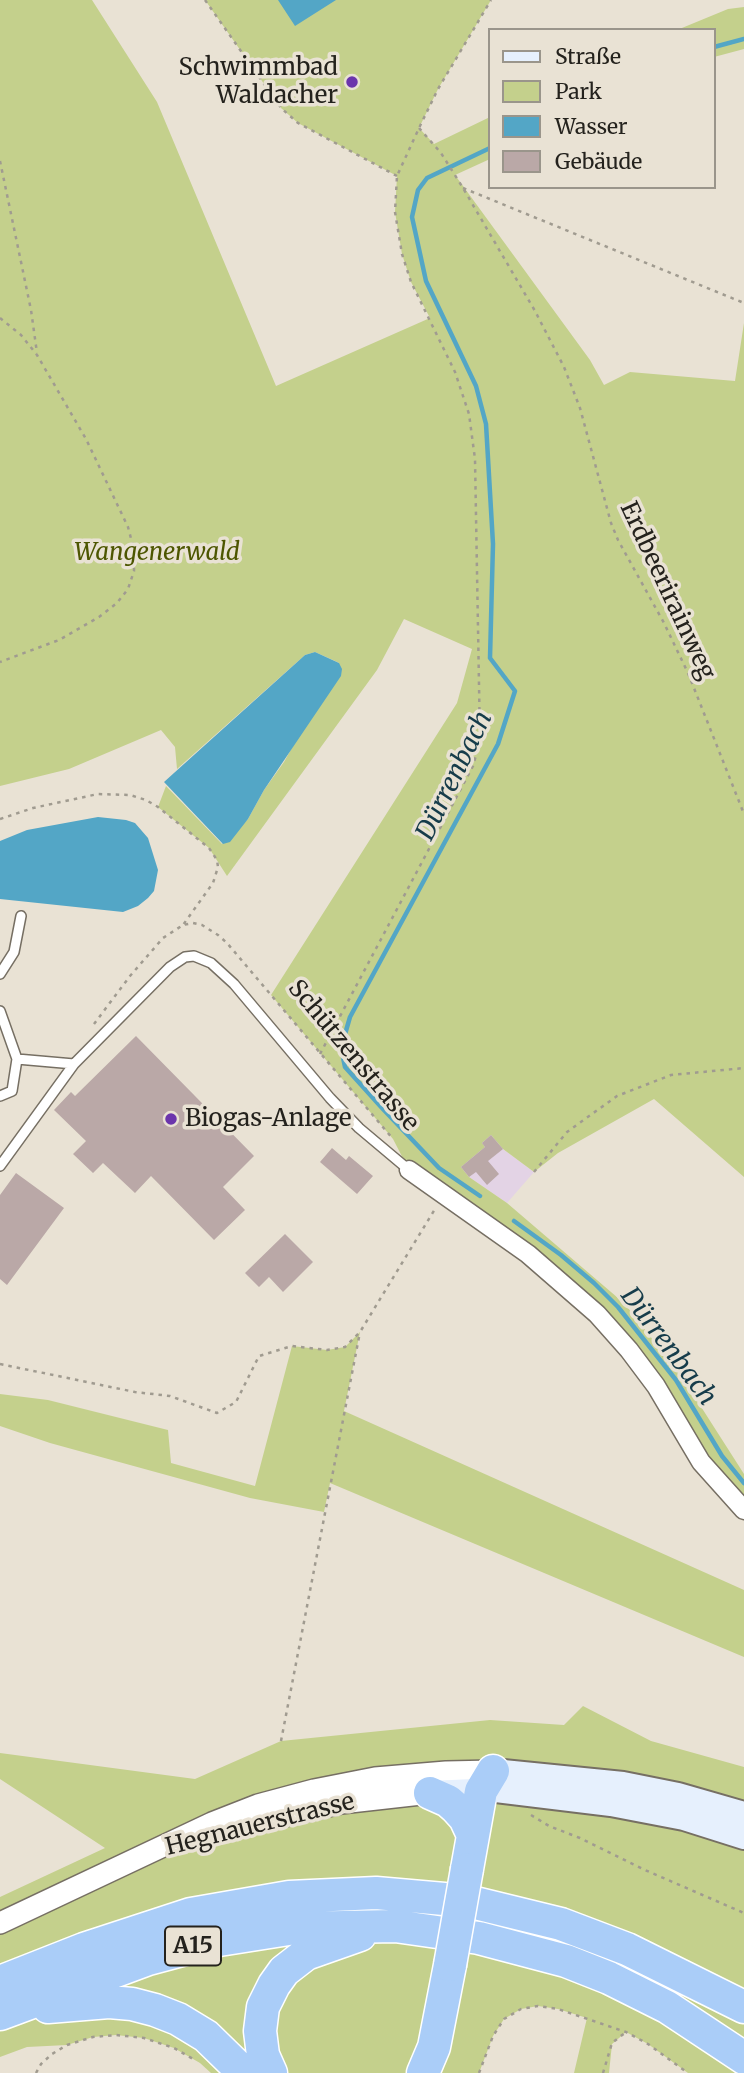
<!DOCTYPE html>
<html>
<head>
<meta charset="utf-8">
<style>
  body { margin:0 }
  #map { position:relative; width:744px; height:2073px; overflow:hidden; background:#e9e2d4; font-family:Merriweather,serif }
  canvas { display:block }
  .legend { position:absolute; left:488px; top:28px; width:228px; height:161px; box-sizing:border-box; background:#e9e2d4; border:2px solid #9a958b; margin:0; padding:9px 12px; list-style:none; font-size:21px; color:#24221d }
  .legend li { display:flex; align-items:center; gap:14px; height:35px }
  .legend b { width:35px; border:2px solid #9a958b }
</style>
</head>
<body>
<div id="map">
<canvas width="744" height="2073"></canvas>
<ul class="legend">
<li><b style="height:9px;background:#e6f0fd"></b>Straße</li>
<li><b style="height:19px;background:#c4d08c"></b>Park</li>
<li><b style="height:19px;background:#53a6c6"></b>Wasser</li>
<li><b style="height:19px;background:#baa8a7"></b>Gebäude</li>
</ul>
</div>
<script>
const ctx = document.querySelector('canvas').getContext('2d');
ctx.lineJoin = 'round';
function fill(path, color) {
  ctx.fillStyle = color;
  ctx.fill(path, 'evenodd');
}
function shape(rows) {
  const path = new Path2D();
  for (const r of rows) {
    path.moveTo(r[0], r[1]);
    for (let i = 2; i < r.length; i += 2) path.lineTo(r[i], r[i + 1]);
  }
  return path;
}
function stroke(path, color, width, dash) {
  ctx.strokeStyle = color;
  ctx.lineWidth = width;
  ctx.lineCap = dash ? 'butt' : 'round';
  ctx.setLineDash(dash || []);
  ctx.stroke(path);
}
function write(font, color, halo, rows, align = 'center') {
  ctx.font = font + ' Merriweather,serif';
  ctx.lineWidth = 7;
  ctx.setLineDash([]);
  ctx.textBaseline = 'middle';
  ctx.strokeStyle = halo;
  ctx.fillStyle = color;
  for (const [text, x, y, turn = 0] of rows) {
    ctx.save();
    ctx.translate(x, y);
    ctx.rotate((+turn || 0) * Math.PI / 180);
    ctx.textAlign = isNaN(turn) ? turn : align;
    if (halo) ctx.strokeText(text, 0, 0);
    ctx.fillText(text, 0, 0);
    ctx.restore();
  }
}
fill(shape([
  [405,1054,482,1142,491,1135,503,1149,534,1172,507,1203,469,1177,380,1074]
]), '#e3d3e5');
fill(shape([
  [0,0,92,0,157,102,276,386,430,318,411,282,402,254,395,212,397,176,298,123,281,108,205,0,491,0,438,89,419,128,434,144,490,117,490,159,455,175,590,360,604,385,630,372,735,381,744,323,744,1177,654,1099,558,1153,534,1172,503,1149,491,1135,482,1143,485,1147,461,1167,469,1177,507,1203,625,1304,682,1377,744,1474,744,1510,597,1314,409,1170,393,1139,271,995,457,703,472,649,404,619,377,670,227,876,209,848,158,807,166,786,222,844,248,819,264,790,284,762,339,663,335,661,315,652,305,655,177,769,175,747,161,730,69,769,0,786],
  [744,7,744,49,714,57,714,30,677,30,728,9],
  [360,1332,344,1411,744,1590,744,1657,330,1483,324,1512,250,1498,50,1443,0,1426,0,1394,48,1400,168,1430,171,1463,255,1486,292,1346,327,1350,345,1347],
  [583,1706,651,1741,744,1767,744,2073,688,2073,648,2044,626,2032,612,2044,609,2073,574,2073,587,2018,558,2009,538,2006,521,2009,504,2019,493,2036,479,2073,211,2073,200,2063,174,2048,144,2038,116,2035,93,2037,67,2045,27,2047,0,2057,0,1897,105,1848,0,1779,0,1753,195,1779,281,1741,490,1720,564,1725]
]), '#c4d08c');
fill(shape([
  [278,0,336,0,295,26],
  [315,652,339,663,342,669,341,676,264,790,248,819,230,842,223,844,164,782,305,655],
  [98,817,126,820,135,823,148,838,158,870,154,891,148,898,138,906,123,912,0,899,0,841,27,830]
]), '#53a6c6');
stroke(shape([
  [714,47,744,39],
  [480,1196,439,1168,382,1108,345,1067,341,1048,350,1017,498,744,515,691,490,658,493,544,486,424,476,386,426,281,412,217,418,190,427,178,490,148],
  [514,1221,561,1255,594,1283,618,1307,676,1380,722,1456,744,1483]
]), '#53a6c6', 4.5);
fill(shape([
  [136,1036,254,1156,223,1187,245,1210,214,1240,151,1176,135,1193,103,1163,93,1173,73,1154,86,1141,54,1110,71,1092,75,1096],
  [491,1135,503,1149,488,1161,499,1174,487,1185,476,1172,469,1177,461,1167,485,1147,482,1143],
  [332,1148,346,1160,349,1156,373,1176,357,1194,320,1162],
  [16,1173,64,1208,7,1285,0,1279,0,1195],
  [285,1234,313,1262,283,1292,269,1277,259,1287,245,1273]
]), '#baa8a7');
const service = shape([
  [0,974,14,952,21,916],
  [0,1011,17,1059,74,1064],
  [0,1096,12,1091,17,1059],
  [0,1166,74,1064,170,967,185,957,194,956,211,963,234,984,330,1098,359,1128,409,1170]
]);
const minor = shape([
  [409,1170,528,1254,597,1314,629,1350,656,1386,701,1462,744,1510]
]);
const tertiary = shape([
  [232,1828,341,1803,430,1793],
  [0,1923,212,1823,258,1805,314,1790,375,1778,446,1772,493,1771]
]);
const secondary = shape([
  [493,1771,623,1784,678,1795,744,1814],
  [430,1793,496,1790,611,1804,684,1818,744,1837]
]);
const motorway = shape([
  [430,1793,448,1801,456,1808,465,1818,472,1833],
  [467,1869,481,1791,493,1771],
  [0,1982,84,1949,191,1914,289,1897,376,1893,467,1901,561,1924,627,1949,744,2007],
  [48,2007,109,2002,132,2004,155,2010,178,2019,206,2036,244,2073],
  [0,2014,148,1959,219,1940,295,1928,395,1926,479,1938,566,1961,609,1978,667,2007,744,2058],
  [271,2073,263,2055,260,2031,263,2007,274,1985,284,1971,306,1954,360,1935],
  [423,2073,434,2047,450,1965]
]);
stroke(service, '#766f63', 12);
stroke(minor, '#766f63', 21);
stroke(tertiary, '#766f63', 24);
stroke(secondary, '#766f63', 28);
stroke(motorway, '#fff', 35);
stroke(shape([
  [205,0,281,108,298,123,397,176],
  [419,128,441,153,463,188,535,311,564,367,580,408,611,523,618,540,664,623,688,673,744,814],
  [0,161,31,310,37,353],
  [463,188,744,303],
  [0,318,21,335,37,355,86,439,128,527,134,550,134,571,128,589,117,603,99,617,59,640,0,662],
  [0,819,33,808,98,794,130,795,146,800,158,807,209,848,217,860,218,867,213,883,183,925],
  [94,1024,130,976,163,938,183,925,193,923,202,925,218,935,227,943,393,1139],
  [320,1054,473,766,480,741,475,459,469,414,455,372,411,282,402,254,395,212,397,176,419,128,438,89,491,0],
  [534,1172,567,1132,617,1096,671,1075,744,1068],
  [0,1364,135,1392,170,1396,217,1413,236,1402,259,1356,292,1346,327,1350,345,1347,360,1332,435,1209],
  [281,1741,360,1332],
  [531,1815,549,1826,580,1838,645,1870,744,1913],
  [36,2073,41,2064,52,2054,67,2045,93,2037,116,2035,144,2038,174,2048,195,2060],
  [479,2073,493,2036,504,2019,521,2009,538,2006,558,2009,626,2032,648,2044,688,2073],
  [603,2073,612,2043,626,2032]
]), '#a09b90', 2.5, [3.5, 5]);
stroke(service, '#fff', 9);
stroke(minor, '#fff', 18);
stroke(tertiary, '#fff', 21);
stroke(secondary, '#e6f0fd', 24);
stroke(motorway, '#aacdf8', 32);
const motorwayBridge = shape([
  [450,1965,467,1869]
]);
stroke(motorwayBridge, '#fff', 35, []);
stroke(motorwayBridge, '#aacdf8', 32);
for (const [x, y, r, color] of [
  [352,82,7,"#6b35ac"],
  [171,1119,7,"#6b35ac"]
]) {
  const dot = new Path2D();
  dot.arc(x, y, r, 0, 2 * Math.PI);
  ctx.fillStyle = color;
  ctx.fill(dot);
  stroke(dot, '#e9e2d4', 2.5);
}
for (const [x, y, w] of [
  [193,1946,56]
]) {
  const box = new Path2D();
  box.roundRect(x - w / 2, y - 19.5, w, 39, 5);
  ctx.fillStyle = '#e9e2d4';
  ctx.fill(box);
  stroke(box, '#24221d', 2);
}
write('bold 23px', '#24221d', null, [
  ["A15",193,1946]
]);
write('24px', '#24221d', '#e9e2d4', [
  ["Schwimmbad",338,68],
  ["Waldacher",338,96],
  ["Biogas-Anlage",185,1119,"left"]
], 'right');
write('italic 24px', '#4d5601', '#e9e2d4', [
  ["Wangenerwald",157,553]
]);
write('24px', '#24221d', '#e9e2d4', [
  ["Erdbeerirainweg",667,591,65],
  ["Schützenstrasse",353,1056,50],
  ["Hegnauerstrasse",260,1825,-14]
]);
write('italic 26px', '#163c4a', '#e9e2d4', [
  ["Dürrenbach",455,776,-64],
  ["Dürrenbach",668,1347,53]
]);
</script>
</body>
</html>
